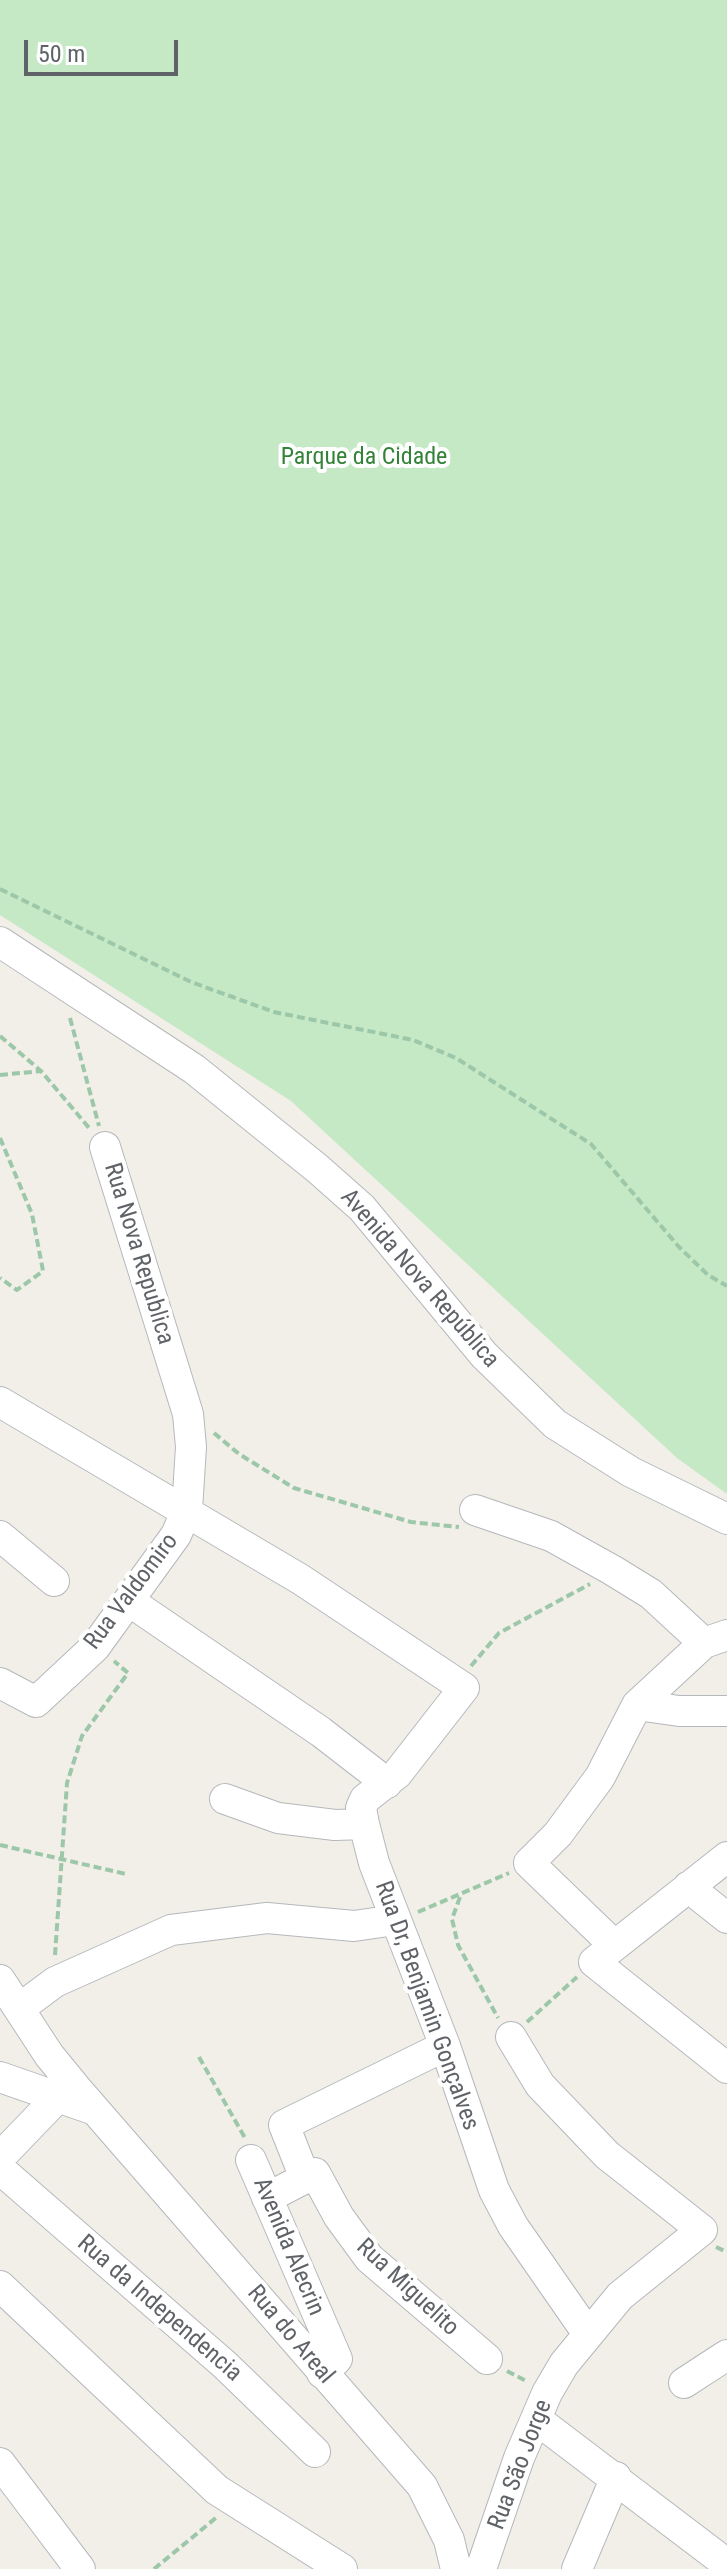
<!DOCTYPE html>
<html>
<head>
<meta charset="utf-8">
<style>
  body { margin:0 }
  #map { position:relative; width:727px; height:2569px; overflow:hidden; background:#f1efe8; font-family:"Roboto Condensed",sans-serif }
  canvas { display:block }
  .scale { position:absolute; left:24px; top:40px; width:154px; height:36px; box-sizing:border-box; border:4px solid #5f6368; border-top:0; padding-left:10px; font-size:24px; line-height:28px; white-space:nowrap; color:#5f6368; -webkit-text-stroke:6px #fff; paint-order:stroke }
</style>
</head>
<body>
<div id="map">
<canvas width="727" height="2569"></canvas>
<div class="scale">50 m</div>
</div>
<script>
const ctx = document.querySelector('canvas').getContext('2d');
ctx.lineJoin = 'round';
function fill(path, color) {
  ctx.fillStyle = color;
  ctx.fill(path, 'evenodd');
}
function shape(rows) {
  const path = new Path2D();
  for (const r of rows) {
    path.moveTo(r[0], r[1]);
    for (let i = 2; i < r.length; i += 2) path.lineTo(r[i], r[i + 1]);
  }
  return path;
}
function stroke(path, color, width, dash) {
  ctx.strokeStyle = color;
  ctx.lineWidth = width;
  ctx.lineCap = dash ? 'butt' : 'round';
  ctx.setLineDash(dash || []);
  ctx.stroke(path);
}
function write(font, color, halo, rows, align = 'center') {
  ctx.font = font + ' "Roboto Condensed",sans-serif';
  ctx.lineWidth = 8;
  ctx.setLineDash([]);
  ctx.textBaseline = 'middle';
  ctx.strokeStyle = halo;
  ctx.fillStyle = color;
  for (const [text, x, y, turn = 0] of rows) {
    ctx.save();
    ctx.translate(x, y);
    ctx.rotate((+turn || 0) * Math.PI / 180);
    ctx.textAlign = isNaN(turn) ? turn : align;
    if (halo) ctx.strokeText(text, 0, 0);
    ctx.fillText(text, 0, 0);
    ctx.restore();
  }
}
fill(shape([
  [0,0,727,0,727,1494,677,1458,291,1101,0,915]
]), '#c5e8c5');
const minor = shape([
  [0,942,194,1069,318,1169,362,1208,484,1355,555,1424,631,1472,727,1519],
  [0,1402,300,1579,464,1688,397,1774,365,1799,361,1808,364,1824,374,1863,445,2046,494,2190,513,2226,588,2334],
  [475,1510,551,1536,612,1570,651,1594,704,1643],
  [0,1536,54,1581],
  [129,1601,321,1732,387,1783],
  [0,1683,36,1702,95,1647,176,1535,187,1510,191,1447,188,1414,105,1147],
  [637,1705,679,1711,727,1711],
  [225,1799,278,1818,335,1825,364,1824],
  [727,1857,594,1962,727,2068],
  [688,1887,727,1918],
  [614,1945,529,1863,558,1834,600,1777,637,1705,704,1643,727,1635],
  [0,1980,49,2055,76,2088,422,2486,449,2540,456,2569],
  [20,2008,55,1982,171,1930,267,1918,354,1926,395,1920],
  [0,2077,92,2109],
  [0,2152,6,2151,59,2096],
  [251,2160,337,2359,322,2373],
  [0,2169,225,2365,315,2452],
  [305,2178,284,2125,445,2046],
  [267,2198,315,2173,339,2217,369,2258,487,2359],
  [0,2286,217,2490,342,2569],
  [684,2383,727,2355],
  [536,2419,727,2564],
  [0,2463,80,2569],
  [481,2569,519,2458,547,2393,564,2364,620,2296,702,2230,607,2155,540,2085,511,2037],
  [577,2569,616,2477]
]);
stroke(minor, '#b5b8bc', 32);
stroke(shape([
  [0,889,191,982,274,1012,413,1040,456,1058,591,1144,679,1247,708,1275,727,1286],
  [70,1018,99,1126],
  [0,1036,41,1071,90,1129],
  [0,1075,41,1071],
  [0,1138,32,1214,43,1271,17,1290,0,1278],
  [214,1433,239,1454,294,1488,411,1522,459,1527],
  [471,1666,499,1633,590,1584],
  [0,1845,126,1874],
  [460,1897,452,1919,458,1945,498,2018],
  [418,1912,509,1873],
  [55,1955,67,1783,82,1736,128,1673,114,1661],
  [527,2022,577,1977],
  [199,2057,245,2138],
  [716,2247,727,2252],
  [507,2371,528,2382],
  [154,2569,217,2517]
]), '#9cc7a9', 4, [8, 4]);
stroke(minor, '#fff', 30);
write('24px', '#348238', '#fff', [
  ["Parque da Cidade",364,458]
]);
write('24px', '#5f6368', '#fff', [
  ["Rua Nova Republica",138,1254,73],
  ["Avenida Nova República",419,1279,49],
  ["Rua Valdomiro",132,1592,-53],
  ["Rua Dr, Benjamin Gonçalves",426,2006,70],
  ["Avenida Alecrin",288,2247,67],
  ["Rua Miguelito",407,2288,43],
  ["Rua da Independencia",159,2309,41],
  ["Rua do Areal",290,2335,50],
  ["Rua São Jorge",521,2465,-69]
]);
</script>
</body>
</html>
